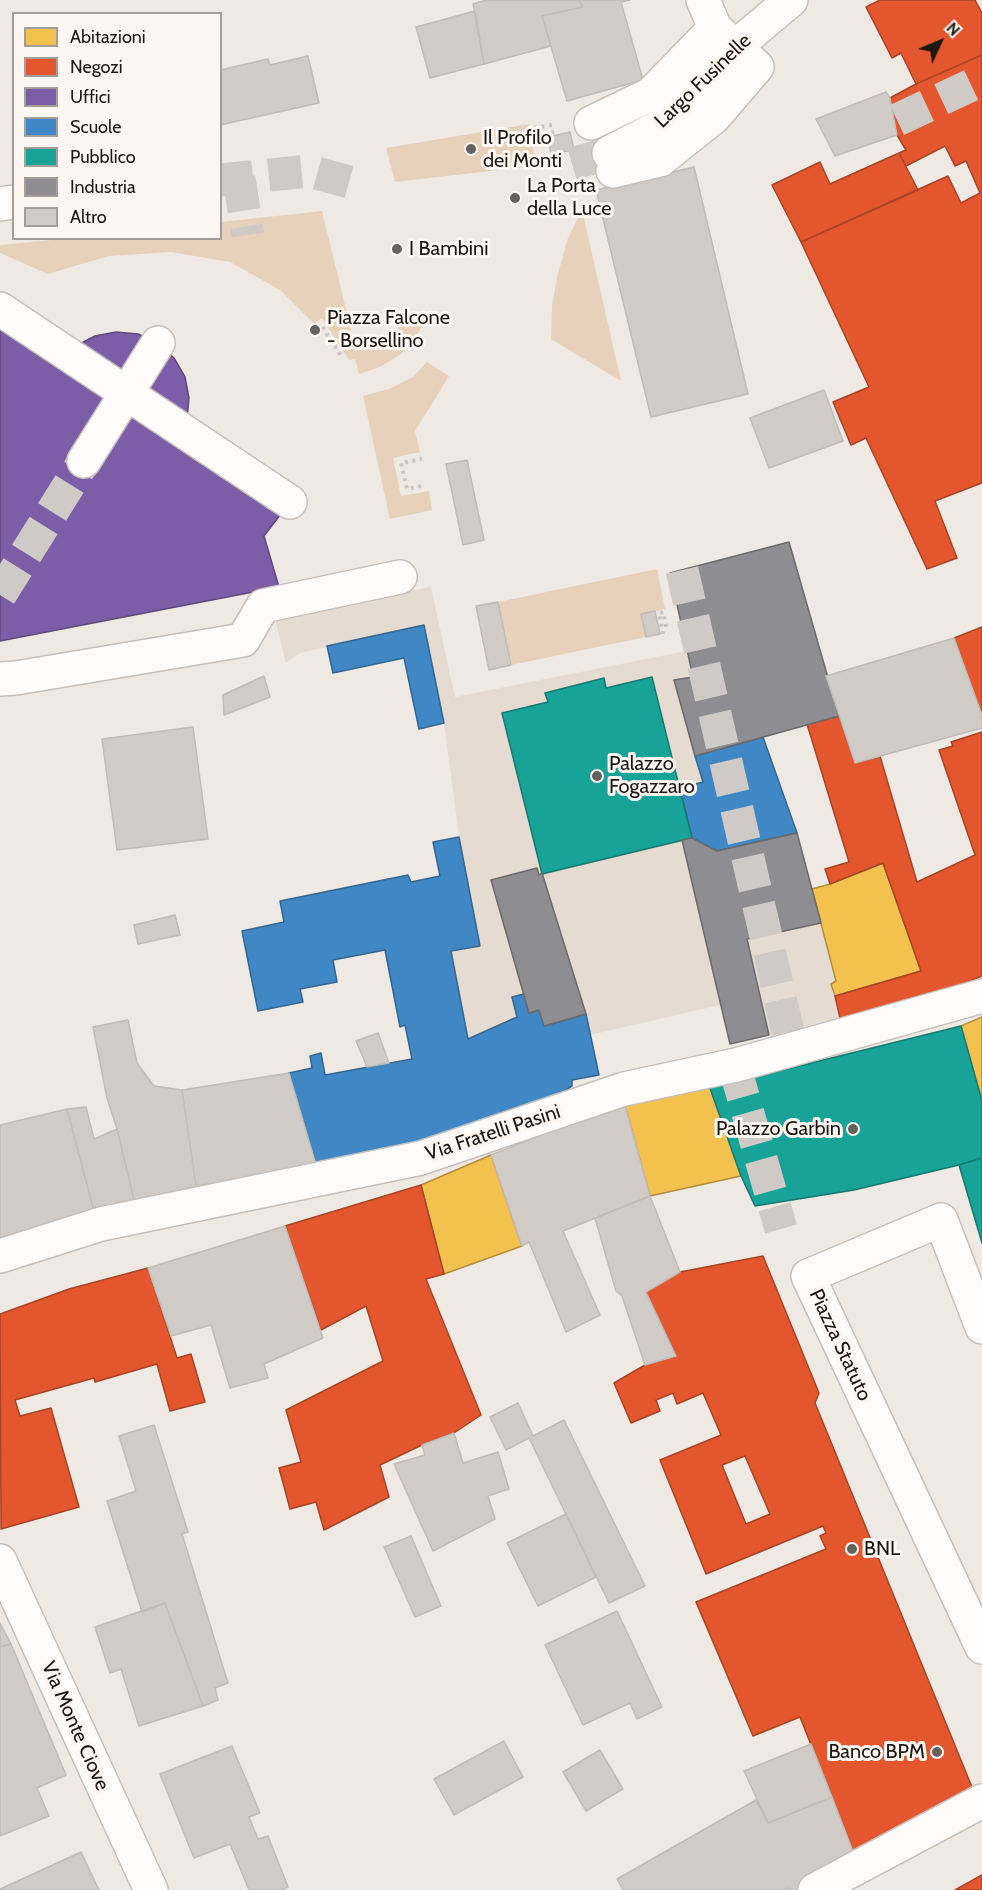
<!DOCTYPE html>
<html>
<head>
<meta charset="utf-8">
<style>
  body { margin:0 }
  #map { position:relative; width:982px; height:1890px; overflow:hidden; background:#efe9e4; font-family:Cabin,sans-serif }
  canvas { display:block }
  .legend { position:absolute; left:12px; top:12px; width:210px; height:228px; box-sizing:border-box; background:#fef7f1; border:2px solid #a39e99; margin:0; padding:8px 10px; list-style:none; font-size:18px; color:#1b1814 }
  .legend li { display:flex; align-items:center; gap:12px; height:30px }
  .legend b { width:30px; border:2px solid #a39e99 }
  .north { position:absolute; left:910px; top:12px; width:60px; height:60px; -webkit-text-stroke:4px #fef7f1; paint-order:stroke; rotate:46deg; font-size:16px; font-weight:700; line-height:24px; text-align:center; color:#1b1814 }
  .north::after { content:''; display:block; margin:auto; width:21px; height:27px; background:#1b1814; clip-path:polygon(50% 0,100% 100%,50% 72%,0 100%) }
</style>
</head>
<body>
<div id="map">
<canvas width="982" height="1890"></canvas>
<ul class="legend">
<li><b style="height:16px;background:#f2c14e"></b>Abitazioni</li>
<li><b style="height:16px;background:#e4572e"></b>Negozi</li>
<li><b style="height:16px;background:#7b5ea7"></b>Uffici</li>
<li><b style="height:16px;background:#3f88c5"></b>Scuole</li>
<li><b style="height:16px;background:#17a398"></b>Pubblico</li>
<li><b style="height:16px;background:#8d8d92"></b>Industria</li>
<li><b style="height:16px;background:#d0cbc7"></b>Altro</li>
</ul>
<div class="north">N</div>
</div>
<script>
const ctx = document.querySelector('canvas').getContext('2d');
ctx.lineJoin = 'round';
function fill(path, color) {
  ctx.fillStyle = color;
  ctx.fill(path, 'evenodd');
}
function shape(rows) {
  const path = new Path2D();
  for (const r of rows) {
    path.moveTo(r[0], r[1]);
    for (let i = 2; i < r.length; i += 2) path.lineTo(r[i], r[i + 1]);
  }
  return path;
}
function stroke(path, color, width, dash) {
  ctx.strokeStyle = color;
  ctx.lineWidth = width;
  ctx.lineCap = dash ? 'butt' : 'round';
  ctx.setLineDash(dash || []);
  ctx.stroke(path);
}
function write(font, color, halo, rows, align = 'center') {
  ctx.font = font + ' Cabin,sans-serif';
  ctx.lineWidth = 6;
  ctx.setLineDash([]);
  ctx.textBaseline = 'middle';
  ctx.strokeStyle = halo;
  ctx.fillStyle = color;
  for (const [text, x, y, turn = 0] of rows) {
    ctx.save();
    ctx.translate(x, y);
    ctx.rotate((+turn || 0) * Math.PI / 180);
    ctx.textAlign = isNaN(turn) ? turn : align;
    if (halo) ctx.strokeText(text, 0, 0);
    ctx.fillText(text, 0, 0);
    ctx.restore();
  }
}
fill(shape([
  [431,587,455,697,686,651,693,677,674,681,695,755,763,737,797,833,836,981,831,985,840,1018,730,1044,720,1005,590,1035,523,994,512,997,517,1017,468,1039,451,951,480,945,459,837,444,723,424,625,300,653,286,663,275,618]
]), '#e6dbd0');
fill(shape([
  [529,124,534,154,524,167,395,182,386,148],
  [582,210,621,381,551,339,552,306,557,277,568,238],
  [322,211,355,346,400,336,397,324,428,317,416,336,401,354,380,367,359,374,355,359,349,360,322,318,314,324,280,290,230,262,171,252,109,256,48,274,0,253,0,245,62,239,220,238,221,222],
  [427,362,449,376,415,431,420,452,393,458,401,496,429,491,432,510,390,519,363,396,389,389,413,377],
  [657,569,665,609,641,614,646,637,511,665,498,602]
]), '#e8d1ba');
const homes = shape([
  [883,863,921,971,835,996,831,984,836,981,812,889,830,884,883,863],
  [982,1017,982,1101,961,1026,982,1017],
  [710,1088,741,1176,650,1196,624,1102,710,1088],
  [491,1155,522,1246,444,1274,421,1185,491,1155]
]);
fill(homes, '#f2c14e');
stroke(homes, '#b28e3d', 1.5);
const shops = shape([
  [880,0,975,0,982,13,982,55,916,84,901,53,892,58,866,7,880,0],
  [982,55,982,483,935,501,957,558,927,569,866,438,851,445,833,402,869,387,801,242,948,176,961,203,980,193,966,161,955,166,945,146,906,166,899,153,906,150,897,135,890,98,916,84,982,55],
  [899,153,918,190,801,242,772,185,820,162,830,184,899,153],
  [982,627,982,715,954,638,982,627],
  [839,716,855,763,880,756,917,882,975,855,939,750,953,746,951,742,982,732,982,976,934,997,929,996,840,1018,835,996,921,971,883,863,830,884,825,869,849,862,807,724,839,716],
  [421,1185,444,1274,426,1279,481,1415,454,1433,422,1445,380,1465,389,1497,324,1530,316,1502,290,1509,279,1468,301,1462,286,1410,383,1361,366,1306,321,1330,285,1226,421,1185],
  [763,1256,819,1393,815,1403,974,1792,854,1854,800,1717,753,1736,696,1602,826,1549,820,1536,826,1533,823,1526,706,1574,660,1460,721,1435,703,1393,677,1404,673,1393,656,1400,660,1411,631,1423,614,1383,645,1365,676,1356,646,1292,680,1272,763,1256],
  [745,1456,770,1514,746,1524,722,1465,745,1456],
  [148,1268,177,1358,191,1354,205,1402,170,1411,157,1364,95,1382,94,1378,15,1400,20,1416,51,1408,79,1507,1,1529,0,1314,69,1289,148,1268],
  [982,1875,982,1890,955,1890,982,1875]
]);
fill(shops, '#e4572e');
stroke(shops, '#a84426', 1.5);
const offices = shape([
  [0,295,76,346,95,336,116,332,138,334,158,343,174,358,185,377,189,398,187,419,290,502,264,536,279,587,0,641,0,295]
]);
fill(offices, '#7b5ea7');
stroke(offices, '#5e497b', 1.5);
const schools = shape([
  [424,625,444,723,419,729,404,658,333,673,327,646,424,625],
  [763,737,797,833,717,851,692,838,680,788,703,782,695,756,763,737],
  [459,837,480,946,451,951,468,1039,517,1017,512,997,524,994,529,1013,539,1010,544,1026,586,1014,599,1075,572,1080,572,1086,512,1125,317,1168,289,1073,312,1068,310,1056,321,1053,325,1075,412,1059,405,1025,400,1027,385,950,333,960,337,982,300,989,303,1002,258,1011,242,931,284,922,280,901,408,875,411,882,440,876,433,842,459,837]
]);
fill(schools, '#3f88c5');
stroke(schools, '#346690', 1.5);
const public = shape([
  [652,677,692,838,542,874,502,713,548,702,545,693,604,678,606,688,652,677],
  [961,1026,982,1101,982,1158,959,1165,854,1190,755,1206,741,1176,710,1088,961,1026],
  [982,1158,982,1243,959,1165,982,1158]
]);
fill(public, '#17a398');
stroke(public, '#187970', 1.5);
const industry = shape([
  [789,542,839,716,695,756,674,680,693,677,670,573,789,542],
  [797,833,821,923,747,939,769,1035,730,1044,682,840,692,838,717,851,797,833],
  [537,868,539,875,542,873,586,1014,544,1026,539,1010,529,1013,491,880,537,868]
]);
fill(industry, '#8d8d92');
stroke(industry, '#6b6a6c', 1.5);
const building = shape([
  [486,0,579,0,582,7,542,16,551,46,484,64,473,4,486,0],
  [579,0,630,0,621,2,643,80,567,101,542,16,582,7,579,0],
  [475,11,484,64,430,78,416,27,475,11],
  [308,56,319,103,220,125,220,70,268,59,270,65,308,56],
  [886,92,890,98,897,135,835,156,816,119,886,92],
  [570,132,574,150,551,154,548,137,570,132],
  [694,167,748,394,651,417,596,190,694,167],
  [824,390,843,441,769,468,750,418,824,390],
  [467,460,484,540,463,545,446,464,467,460],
  [498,602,511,665,489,670,476,606,498,602],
  [655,611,660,634,646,637,641,614,655,611],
  [954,638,982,715,982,728,855,763,826,676,954,638],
  [264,676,270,697,224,715,223,695,264,676],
  [193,727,208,839,117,850,102,739,193,727],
  [175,915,180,935,138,944,134,925,175,915],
  [128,1020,137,1063,154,1086,182,1090,196,1186,135,1204,117,1129,107,1098,93,1027,128,1020],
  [378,1033,389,1063,367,1067,356,1041,378,1033],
  [289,1073,317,1168,196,1186,182,1090,289,1073],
  [624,1102,650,1196,563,1231,600,1315,566,1332,529,1242,522,1246,491,1155,624,1102],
  [86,1107,94,1139,117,1129,135,1204,95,1215,67,1109,86,1107],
  [67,1109,95,1215,0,1245,0,1125,67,1109],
  [650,1196,680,1272,646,1292,676,1356,645,1365,622,1296,616,1291,595,1218,650,1196],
  [285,1226,323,1338,264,1364,268,1378,230,1388,211,1325,171,1336,148,1268,285,1226],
  [518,1403,533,1436,564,1420,645,1586,609,1603,529,1438,506,1450,490,1417,518,1403],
  [154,1425,188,1532,182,1534,228,1683,215,1688,218,1700,203,1706,165,1603,142,1612,107,1501,136,1491,119,1436,154,1425],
  [454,1433,463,1463,498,1452,509,1489,488,1496,495,1519,433,1551,394,1464,425,1455,422,1445,454,1433],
  [566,1514,596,1577,538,1606,507,1543,566,1514],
  [411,1536,441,1606,415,1617,384,1547,411,1536],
  [165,1603,203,1706,139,1726,121,1669,110,1673,95,1627,165,1603],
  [617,1611,662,1707,637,1719,630,1703,583,1725,545,1645,617,1611],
  [0,1623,11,1644,0,1647,0,1623],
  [11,1644,66,1775,37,1788,49,1816,0,1836,0,1647,11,1644],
  [504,1741,523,1777,454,1815,434,1779,504,1741],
  [811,1744,832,1797,768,1823,744,1771,811,1744],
  [232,1746,260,1813,249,1817,258,1839,268,1836,288,1887,282,1890,249,1890,230,1844,194,1858,160,1774,232,1746],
  [600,1750,623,1789,586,1811,563,1772,600,1750],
  [832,1797,854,1854,797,1890,790,1890,789,1888,785,1890,623,1890,617,1879,756,1800,768,1823,832,1797],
  [81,1852,99,1890,0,1890,0,1889,81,1852]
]);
fill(building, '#d0cbc7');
stroke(building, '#c0bcb8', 1.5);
stroke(shape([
  [897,120,982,80],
  [572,164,609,153],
  [239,178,248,235],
  [220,180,309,171,353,183],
  [682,570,792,1050],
  [0,595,84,461],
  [736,1065,737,1075,781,1229]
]), '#cfcac5', 33, [33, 16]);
const minor = shape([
  [591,123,651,94,715,28],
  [609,153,657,128,701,87,735,47,791,0],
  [613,171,660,160,714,117,757,67,715,28,703,0],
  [0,204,14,202],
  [0,309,290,502],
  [84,461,158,343],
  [0,679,16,678,243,640,263,606,400,577],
  [0,1256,101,1224,421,1158,624,1089,736,1065,982,996],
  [982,1327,941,1220,808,1276,982,1647],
  [0,1561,151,1890],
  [815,1890,982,1801]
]);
stroke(minor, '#c5c0bc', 36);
stroke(shape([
  [552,125,533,128,534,136,554,132],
  [317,328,321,325,342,357],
  [421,486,407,489,401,463,422,459],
  [663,634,659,613,663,612,667,630]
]), '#c9c8c6', 4, [3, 4.5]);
stroke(minor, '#fdfcfb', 33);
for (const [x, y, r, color] of [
  [471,149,6,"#65615d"],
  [515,198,6,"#65615d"],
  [397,249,6,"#65615d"],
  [315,330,6,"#65615d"],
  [597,776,6,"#65615d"],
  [853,1129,6,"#65615d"],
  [852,1549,6,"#65615d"],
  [937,1752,6,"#65615d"]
]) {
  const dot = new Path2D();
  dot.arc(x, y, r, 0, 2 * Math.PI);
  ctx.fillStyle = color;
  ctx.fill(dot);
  stroke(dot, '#fef7f1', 2);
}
write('20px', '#1b1814', '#fef7f1', [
  ["Largo Fusinelle",703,81,-44],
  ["Via Fratelli Pasini",493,1133,-18],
  ["Piazza Statuto",840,1345,65],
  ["Via Monte Ciove",75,1726,66]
]);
write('20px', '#1b1814', '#fef7f1', [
  ["Il Profilo",483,138],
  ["dei Monti",483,161],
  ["La Porta",527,186],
  ["della Luce",527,209],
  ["I Bambini",409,249],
  ["Piazza Falcone",327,318],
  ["- Borsellino",327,341],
  ["Palazzo",609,764],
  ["Fogazzaro",609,787],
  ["Palazzo Garbin",841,1129,"right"],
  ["BNL",864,1549],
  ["Banco BPM",925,1752,"right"]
], 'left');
</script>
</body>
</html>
